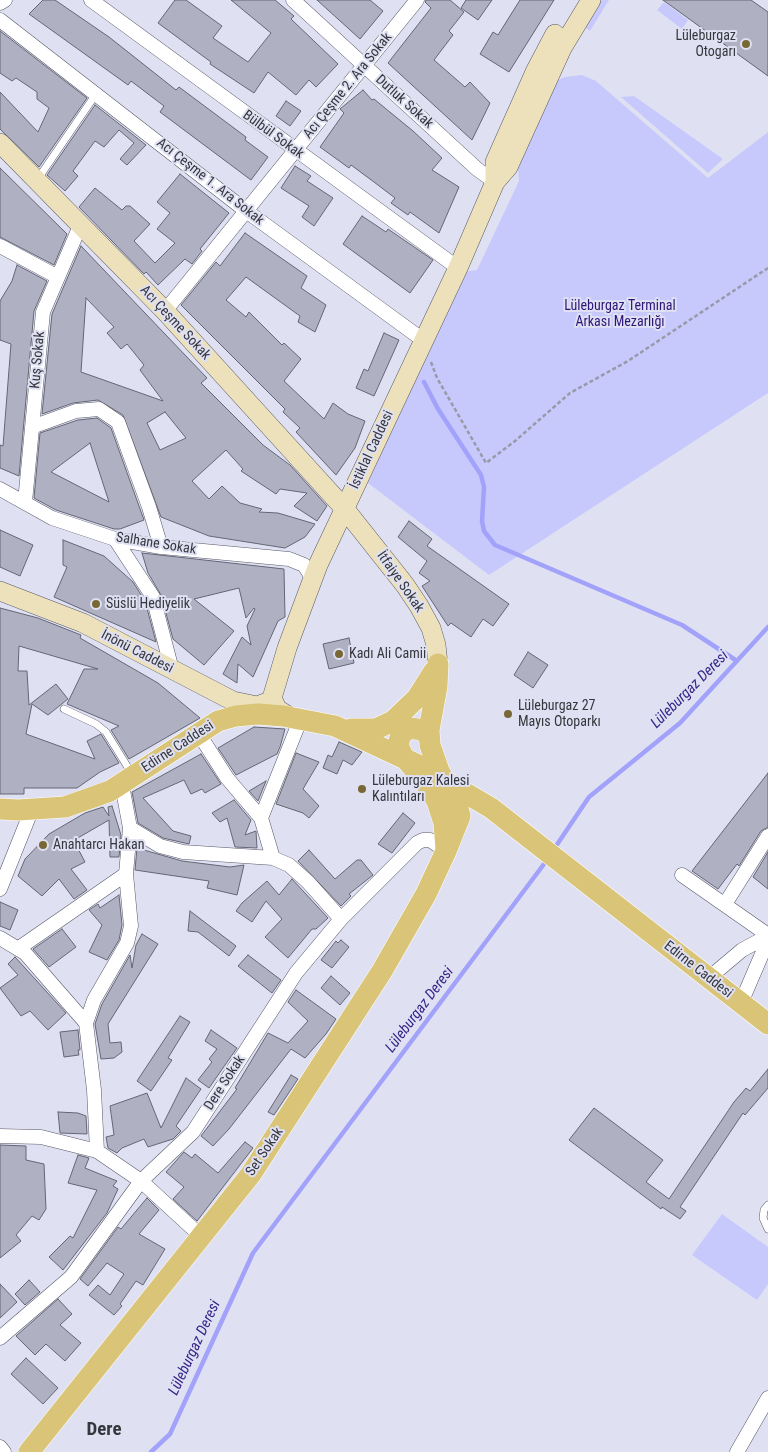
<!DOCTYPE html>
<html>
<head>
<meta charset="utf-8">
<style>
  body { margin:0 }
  canvas { display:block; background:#dfe1f3 }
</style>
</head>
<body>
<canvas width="768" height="1452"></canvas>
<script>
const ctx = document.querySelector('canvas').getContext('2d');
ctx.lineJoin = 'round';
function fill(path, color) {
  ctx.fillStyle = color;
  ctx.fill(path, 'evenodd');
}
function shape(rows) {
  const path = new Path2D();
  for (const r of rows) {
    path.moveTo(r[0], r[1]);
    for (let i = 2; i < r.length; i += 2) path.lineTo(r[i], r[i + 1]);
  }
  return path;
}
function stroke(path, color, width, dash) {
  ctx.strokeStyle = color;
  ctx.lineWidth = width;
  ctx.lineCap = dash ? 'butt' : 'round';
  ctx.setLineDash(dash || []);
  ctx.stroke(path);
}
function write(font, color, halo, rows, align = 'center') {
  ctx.font = font + ' "Roboto Condensed",sans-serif';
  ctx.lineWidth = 4;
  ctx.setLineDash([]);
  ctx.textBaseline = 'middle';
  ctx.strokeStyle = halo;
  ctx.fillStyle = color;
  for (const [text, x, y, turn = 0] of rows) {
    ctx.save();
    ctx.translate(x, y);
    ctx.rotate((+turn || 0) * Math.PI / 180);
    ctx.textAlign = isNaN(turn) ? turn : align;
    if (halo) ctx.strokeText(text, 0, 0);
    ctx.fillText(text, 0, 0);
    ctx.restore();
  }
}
fill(shape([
  [598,0,609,0,590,31,582,25],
  [664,2,688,20,682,29,657,10],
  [582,75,596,81,708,178,768,132,768,393,489,575,368,483,462,272,477,270,519,181,517,153,549,84,565,77],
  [634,96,723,159,708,173,621,97],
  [722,1214,768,1247,768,1284,757,1300,692,1255]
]), '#c7c9fd');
stroke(shape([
  [424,382,438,409,481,475,484,487,482,521,484,531,495,545,682,625,737,661],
  [554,849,589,797,680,723,768,627],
  [151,1452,170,1434,253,1253,547,860]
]), '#a2a2fa', 4.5);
const building = shape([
  [43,0,55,0,109,37,176,90,179,87,246,137,245,140,268,157,251,180,160,112,164,106,131,81,128,85,29,14,43,0],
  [175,0,186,0,222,26,213,38,248,62,271,33,231,0,275,0,294,16,291,19,338,64,316,87,309,80,296,95,268,72,254,93,210,64,211,62,158,23,175,0],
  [317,0,370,0,383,11,360,39,317,0],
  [426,0,450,0,464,12,449,31,453,35,434,60,465,87,470,82,490,103,472,140,388,63,431,8,425,2,426,0],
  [466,0,492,0,478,20,461,8,466,0],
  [520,0,554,0,509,72,480,54,493,32,498,35,520,0],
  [663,0,751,0,768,12,768,76,663,0],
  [0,31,87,98,39,167,0,129,0,92,38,132,49,108,37,99,37,92,16,78,12,81,0,73,0,31],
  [363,90,372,100,374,99,413,131,442,158,432,170,459,187,439,233,410,212,408,215,391,203,395,198,374,182,351,165,349,168,320,147,344,113,340,109,363,90],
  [286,101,301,111,290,126,276,116,286,101],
  [95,105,146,145,127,165,120,159,134,143,119,130,104,147,95,141,73,171,78,176,65,191,47,175,95,105],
  [295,166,311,176,307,181,333,198,314,226,302,217,309,206,281,188,295,166],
  [0,168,67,234,54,265,0,237,0,168],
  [180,174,229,213,200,249,202,251,192,264,185,259,158,285,146,272,144,274,79,207,95,188,122,210,126,206,130,206,150,224,134,241,155,263,175,243,157,229,170,213,157,202,180,174],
  [362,216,386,232,388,229,433,260,410,293,343,244,362,216],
  [245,233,307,276,301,288,326,305,315,332,298,322,300,316,246,277,226,300,246,317,249,312,282,345,284,343,301,359,284,381,324,419,333,403,348,414,365,421,355,448,336,475,296,432,300,428,283,412,285,409,181,305,216,262,220,266,245,233],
  [81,246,207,378,201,383,263,445,290,465,327,506,317,521,294,506,307,493,280,489,276,494,241,471,243,469,226,450,192,481,209,499,222,486,240,503,262,509,259,512,278,513,315,524,305,537,285,548,209,536,161,517,123,415,98,400,73,403,42,414,52,314,81,246],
  [86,298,114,327,107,333,121,349,127,344,144,365,140,370,163,401,81,372,86,298],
  [165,412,186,438,160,450,147,423,165,412],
  [17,265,47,281,34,311,19,476,0,468,0,445,3,446,11,344,0,340,0,301,12,281,17,265],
  [384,333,399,340,374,396,356,388,364,369,368,371,384,333],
  [97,418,111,428,144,520,120,529,114,529,56,510,34,498,40,433,78,420,97,418],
  [90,443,98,468,109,502,51,472,90,443],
  [409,521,432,539,427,546,509,604,493,626,483,619,471,637,451,623,448,626,422,586,430,581,419,573,427,561,398,537,409,521],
  [0,530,33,545,20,576,0,567,0,530],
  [63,540,104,556,133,582,145,601,156,642,54,597,67,567,63,565,63,540],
  [142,553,284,569,285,617,278,621,253,677,238,664,237,683,223,674,242,637,251,645,247,626,255,609,254,608,246,618,239,588,194,599,234,631,204,665,173,639,161,595,148,573,142,553],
  [0,608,38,618,81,635,80,638,158,683,200,718,129,759,111,730,119,726,67,704,84,669,98,669,19,646,18,671,27,671,29,705,56,684,68,699,48,715,32,704,26,734,95,759,87,741,101,734,119,763,100,772,77,788,24,788,24,794,0,794,0,608],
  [349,638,354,663,329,669,323,644,349,638],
  [528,652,548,665,533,688,514,675,528,652],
  [254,727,285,729,280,747,277,754,236,775,218,748,254,727],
  [339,742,362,752,352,765,343,760,337,774,323,768,328,755,332,757,339,742],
  [296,753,319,762,303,789,319,806,309,818,303,813,276,804,296,753],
  [201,754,221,784,205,793,202,789,191,794,184,780,143,798,173,831,191,836,189,844,163,838,138,823,132,792,201,754],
  [768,773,768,827,761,831,739,866,737,864,718,889,692,871,768,773],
  [266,781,258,801,249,791,266,781],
  [234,800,251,820,245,835,256,831,257,848,235,847,227,818,220,822,212,813,234,800],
  [112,806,121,835,119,857,110,857,109,820,76,839,78,841,75,843,85,862,71,869,87,890,74,899,59,879,42,896,18,876,25,859,49,834,85,813,103,807,109,816,108,807,112,806],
  [403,813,415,823,392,853,378,844,403,813],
  [137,848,182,861,230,867,244,865,237,895,207,888,209,881,135,870,137,848],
  [309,850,335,879,357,860,361,860,373,875,349,894,351,896,341,906,298,861,309,850],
  [768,852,768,889,753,877,768,852],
  [292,879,328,918,316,929,312,929,288,958,265,937,282,919,266,901,252,922,236,911,242,903,267,881,279,895,292,879],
  [119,895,122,925,119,940,107,960,89,952,102,925,89,910,98,904,100,908,119,895],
  [0,902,18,910,10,930,0,926,0,902],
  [190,911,236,946,229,956,198,932,188,931,190,911],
  [62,929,76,947,49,967,33,949,62,929],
  [142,934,158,944,108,1024,110,1043,121,1042,122,1052,114,1058,101,1059,95,1024,102,1004,130,955,132,968,136,945,142,934],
  [341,940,349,947,332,968,321,960,336,941,338,943,341,940],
  [248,955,281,980,272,993,238,966,248,955],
  [15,957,66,1013,48,1030,30,1011,21,1016,0,988,18,975,8,964,15,957],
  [331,976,350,993,340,1005,321,988,331,976],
  [296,990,336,1019,326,1034,305,1058,291,1049,229,1129,213,1146,201,1136,237,1089,235,1088,268,1033,288,1043,308,1021,288,1002,296,990],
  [180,1016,190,1022,168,1058,172,1060,151,1091,137,1081,180,1016],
  [78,1030,80,1050,78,1050,79,1055,64,1057,60,1032,78,1030],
  [211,1030,237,1048,209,1088,198,1080,212,1062,209,1059,217,1049,205,1041,211,1030],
  [768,1069,768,1088,745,1115,743,1113,680,1207,686,1211,680,1219,662,1207,661,1209,569,1140,594,1108,663,1160,646,1182,669,1199,734,1102,746,1088,750,1091,768,1069],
  [291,1075,298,1079,274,1115,268,1112,291,1075],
  [186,1078,201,1089,176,1126,181,1131,173,1139,148,1147,144,1139,122,1148,117,1153,108,1148,106,1137,114,1135,110,1106,147,1093,161,1128,186,1078],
  [58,1112,78,1113,86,1116,87,1134,60,1133,58,1112],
  [245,1142,253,1148,197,1221,173,1199,184,1187,166,1172,184,1152,192,1158,195,1154,218,1173,245,1142],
  [0,1145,26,1146,26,1160,44,1164,46,1209,39,1220,32,1216,16,1235,21,1241,0,1258,0,1145],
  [78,1155,89,1158,85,1168,117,1181,113,1186,118,1189,107,1213,63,1270,49,1257,70,1236,73,1238,97,1190,68,1183,78,1155],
  [147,1198,159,1210,139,1234,165,1249,143,1285,136,1281,120,1304,122,1306,114,1315,89,1295,98,1285,110,1295,124,1274,107,1263,88,1286,80,1279,118,1227,121,1229,147,1198],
  [29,1280,40,1292,25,1305,15,1294,29,1280],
  [0,1284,17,1302,0,1318,0,1284],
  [58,1299,72,1314,60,1325,81,1343,65,1361,46,1344,35,1355,16,1336,58,1299],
  [26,1358,58,1388,43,1404,11,1374,26,1358]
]);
fill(building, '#afb0c1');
stroke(building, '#656675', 1);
const service = shape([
  [37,180,96,94],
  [64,709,96,724,106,732,132,774],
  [768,1205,764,1210,763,1218,768,1229]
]);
const minor = shape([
  [91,0,458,268],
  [293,0,477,169,495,182],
  [0,3,5,0],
  [0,20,245,210,423,340],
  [0,246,58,277],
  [165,311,417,0],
  [32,427,76,411,99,409,118,422,149,507,161,547],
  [0,489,52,518,115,539,161,547,289,559,304,565,313,579],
  [25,502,43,312,80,226],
  [115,539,153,597,172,670],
  [199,734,227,778,261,818],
  [130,828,160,846,183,852,273,858,289,865,308,882,341,919],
  [273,858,261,818,301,718],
  [682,875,768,935],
  [0,889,32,809],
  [725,904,768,836],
  [0,938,25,953,86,1023,94,1090,97,1151],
  [19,948,126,874],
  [710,977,742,950,768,936],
  [741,1003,768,940],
  [86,1023,94,1000,127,943,131,926,126,874,130,828,122,785],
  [0,1136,41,1137,97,1151,141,1181,202,1237],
  [0,1338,71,1277,141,1181,193,1132,296,973,341,919,417,843,423,840,430,840,446,851],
  [0,1447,4,1452],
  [737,1452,768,1398]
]);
const secondary = shape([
  [0,143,165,311,344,508,405,585,419,606,431,628,436,645,438,664],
  [495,182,495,162,535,72,555,34],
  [0,591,83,623,233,701,257,706,270,701],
  [290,717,277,709,272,698,287,648,318,565,458,268,495,182,508,167,562,48,591,0]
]);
const primary = shape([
  [351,729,376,729,393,721,417,698,434,671],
  [429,737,423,730,410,728,401,734,398,745,403,756,423,779,437,801,444,823,446,849],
  [0,809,18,810,65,807,110,791,218,721,236,716,258,714,283,716,335,726,416,764,491,808,768,1024],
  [29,1452,251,1174,382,971,426,894,446,851,460,816,456,802,439,771,430,745,429,730,437,686,438,664]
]);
stroke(service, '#585868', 8);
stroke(minor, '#585868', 15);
stroke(secondary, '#585868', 20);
stroke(primary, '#fff', 22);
stroke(shape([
  [431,362,437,378,486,463,515,441,570,393,628,361,768,268]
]), '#989aa7', 2.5, [4, 2.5]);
stroke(service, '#fff', 7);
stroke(minor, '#fff', 14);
stroke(secondary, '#ece1bb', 19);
stroke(primary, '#d9c477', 21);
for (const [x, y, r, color] of [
  [746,44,5,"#786836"],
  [96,604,5,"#786836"],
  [339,654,5,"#786836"],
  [508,714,5,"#786836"],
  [362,789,5,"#786836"],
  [43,845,5,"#786836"]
]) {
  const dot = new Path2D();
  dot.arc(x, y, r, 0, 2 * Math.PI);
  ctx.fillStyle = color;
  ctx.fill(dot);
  stroke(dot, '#dfe1f3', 2);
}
write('14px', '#36363d', '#dfe1f3', [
  ["Lüleburgaz",736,36,"right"],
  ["Otogarı",736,52,"right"],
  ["Süslü Hediyelik",106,604],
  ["Kadı Ali Camii",349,654],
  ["Lüleburgaz 27",518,706],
  ["Mayıs Otoparkı",518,722],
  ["Lüleburgaz Kalesi",372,781],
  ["Kalıntıları",372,797],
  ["Anahtarcı Hakan",53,845]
], 'left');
write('14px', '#36363d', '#dfe1f3', [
  ["Acı Çeşme 2. Ara Sokak",348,86,-51],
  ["Dutluk Sokak",404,102,42],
  ["Bülbül Sokak",273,135,36],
  ["Acı Çeşme 1. Ara Sokak",210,182,38],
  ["Acı Çeşme Sokak",175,323,47],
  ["Kuş Sokak",38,360,-85],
  ["İstiklal Caddesi",372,450,-65],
  ["Salhane Sokak",156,544,9],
  ["İtfaiye Sokak",400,582,55],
  ["İnönü Caddesi",137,652,27],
  ["Edirne Caddesi",178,747,-33],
  ["Edirne Caddesi",698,970,38],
  ["Dere Sokak",225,1083,-57],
  ["Set Sokak",265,1152,-56]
]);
write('14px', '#2d157a', '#dfe1f3', [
  ["Lüleburgaz Terminal",620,306],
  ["Arkası Mezarlığı",620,322]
]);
write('italic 15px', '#372589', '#dfe1f3', [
  ["Lüleburgaz Deresi",690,690,-45],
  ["Lüleburgaz Deresi",420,1010,-53],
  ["Lüleburgaz Deresi",195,1348,-65]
]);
write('bold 19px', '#36363d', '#dfe1f3', [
  ["Dere",104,1430]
]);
</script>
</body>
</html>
